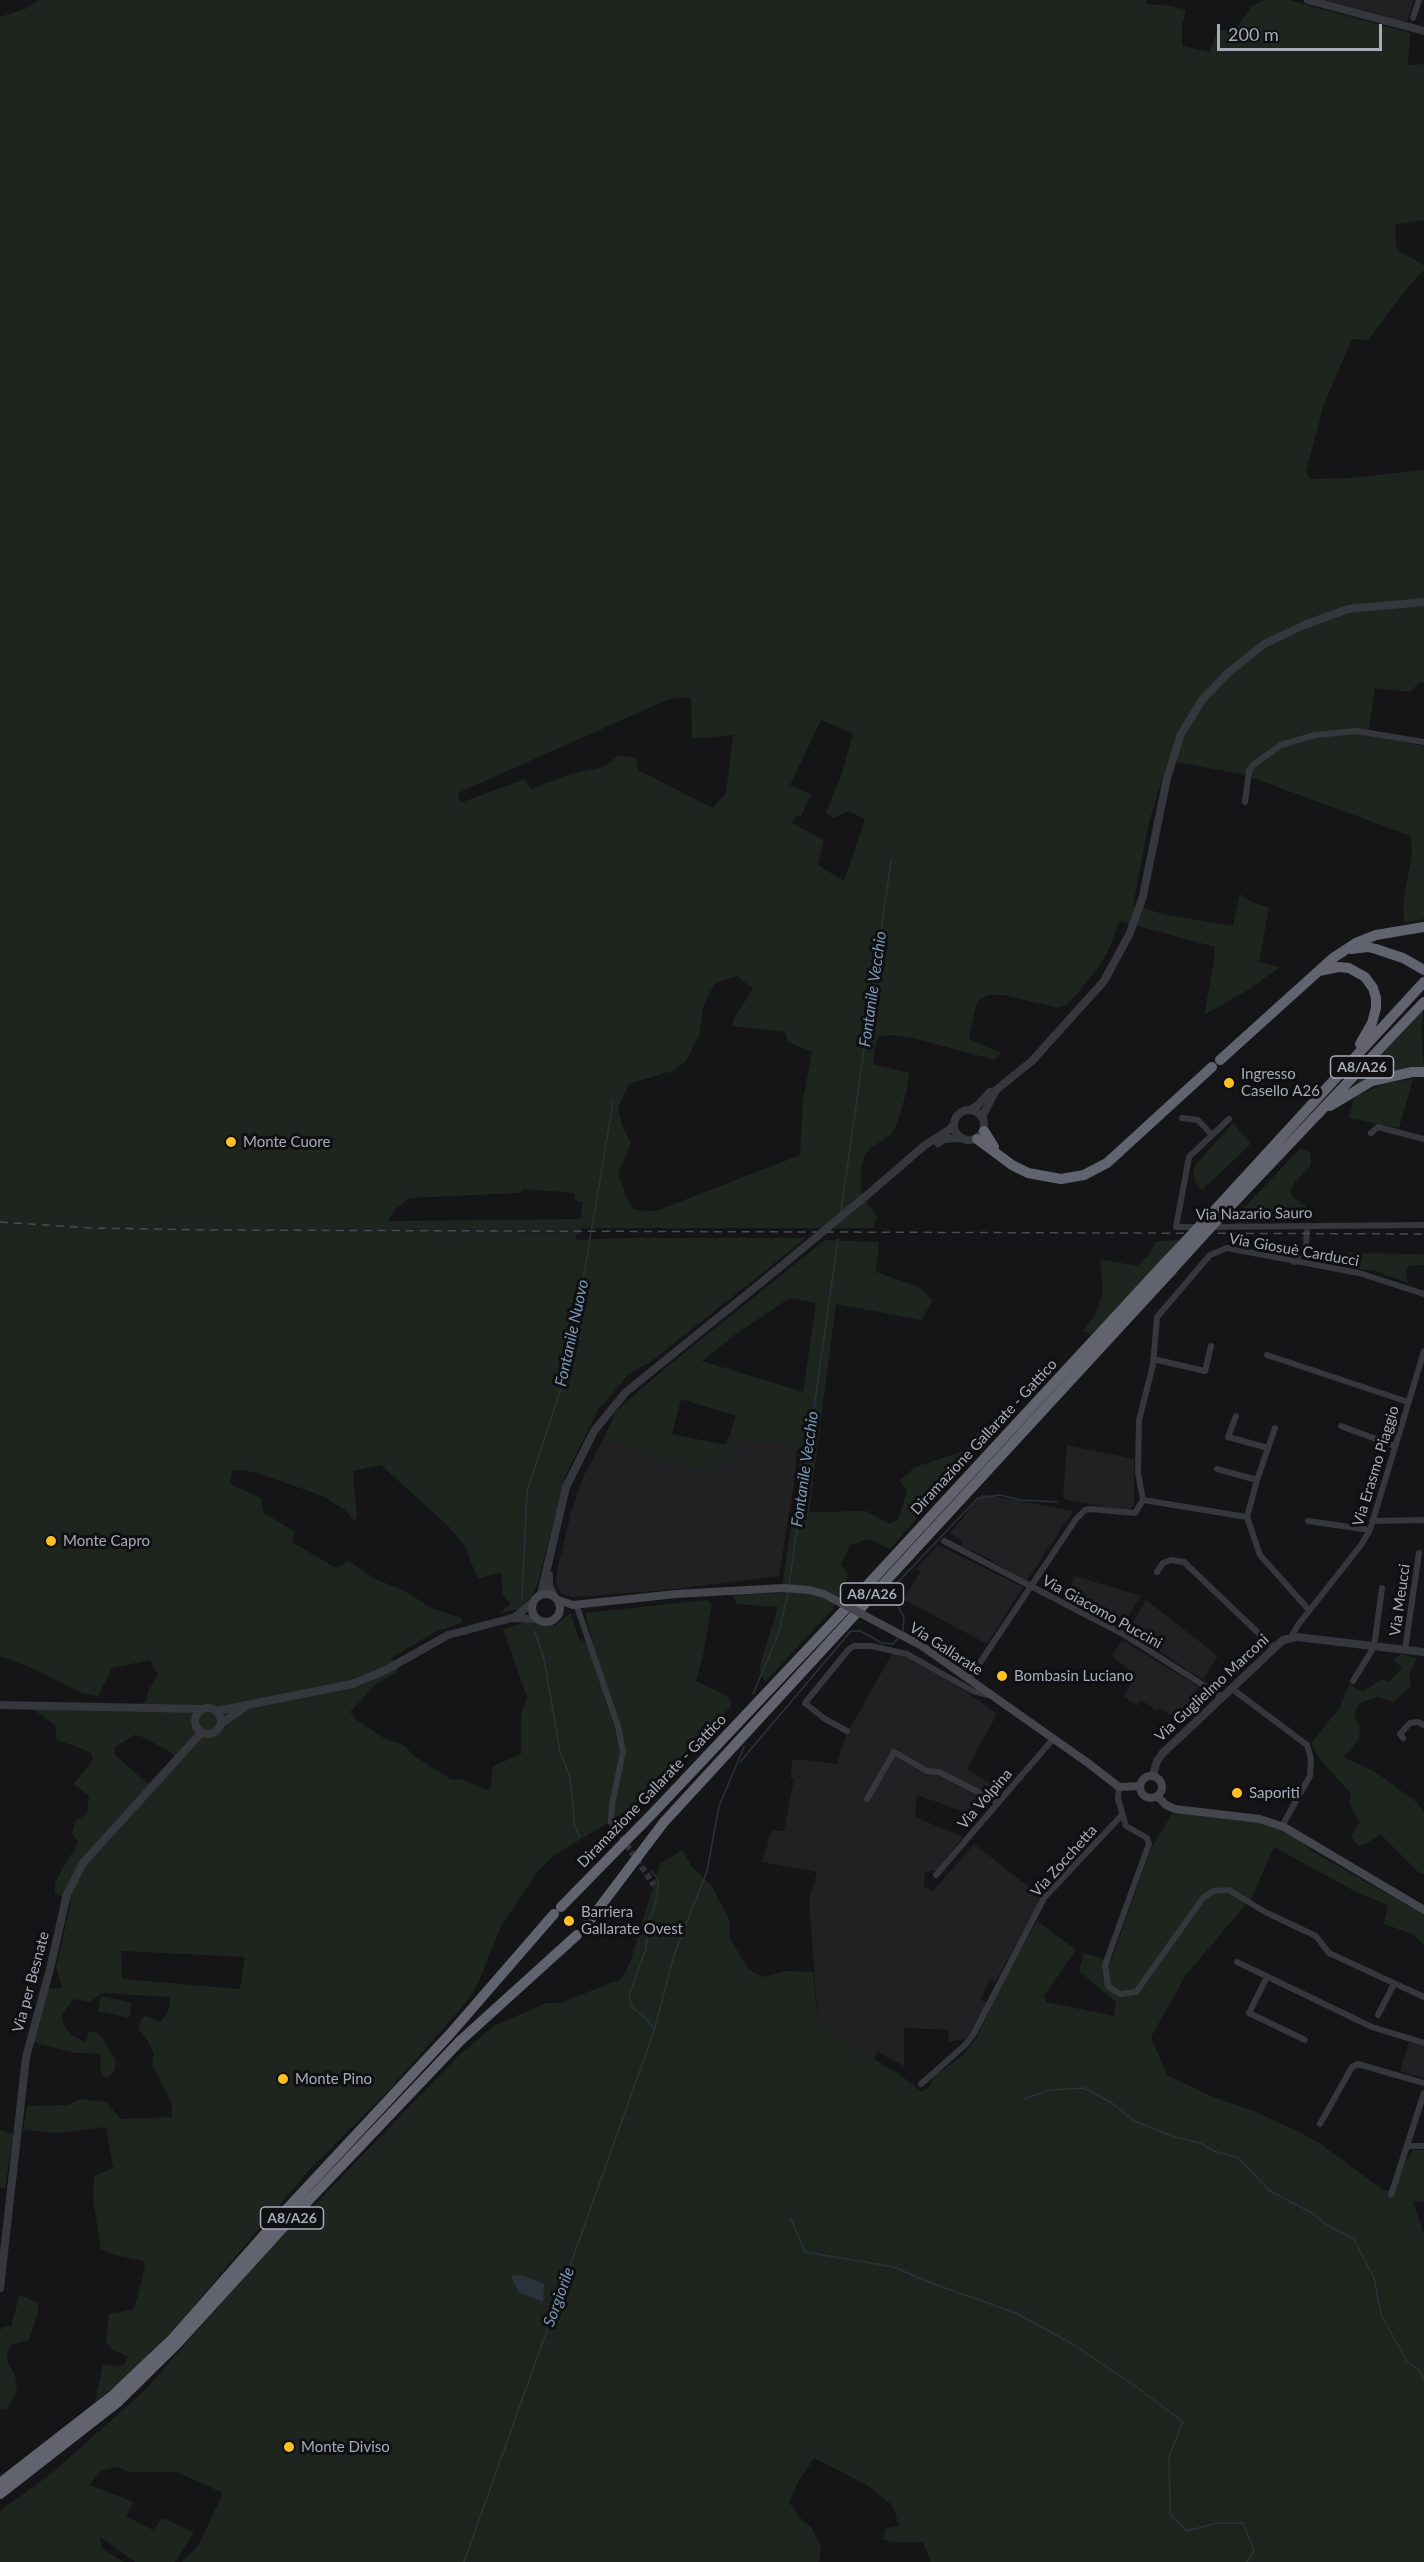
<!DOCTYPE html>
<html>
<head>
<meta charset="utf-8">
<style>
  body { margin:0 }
  #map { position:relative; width:1424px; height:2562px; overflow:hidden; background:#151517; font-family:Lato,sans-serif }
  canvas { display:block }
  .scale { position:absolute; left:1217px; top:24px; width:165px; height:27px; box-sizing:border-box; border:3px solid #a6abb8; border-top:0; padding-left:8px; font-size:18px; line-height:21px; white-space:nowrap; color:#a6abb8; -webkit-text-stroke:4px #101012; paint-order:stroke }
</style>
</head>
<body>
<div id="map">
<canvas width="1424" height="2562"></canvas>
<div class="scale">200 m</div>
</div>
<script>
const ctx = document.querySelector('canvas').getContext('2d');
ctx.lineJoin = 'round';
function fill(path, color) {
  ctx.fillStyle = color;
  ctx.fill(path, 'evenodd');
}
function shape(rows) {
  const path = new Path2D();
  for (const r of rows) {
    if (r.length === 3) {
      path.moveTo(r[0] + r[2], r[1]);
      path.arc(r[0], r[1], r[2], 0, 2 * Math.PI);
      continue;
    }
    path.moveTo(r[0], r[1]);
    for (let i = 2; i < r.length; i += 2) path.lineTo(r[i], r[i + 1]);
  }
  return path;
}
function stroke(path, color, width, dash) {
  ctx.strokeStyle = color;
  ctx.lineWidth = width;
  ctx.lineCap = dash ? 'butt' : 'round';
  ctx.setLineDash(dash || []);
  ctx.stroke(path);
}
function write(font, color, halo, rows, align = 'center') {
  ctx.font = font + ' Lato,sans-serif';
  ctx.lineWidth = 6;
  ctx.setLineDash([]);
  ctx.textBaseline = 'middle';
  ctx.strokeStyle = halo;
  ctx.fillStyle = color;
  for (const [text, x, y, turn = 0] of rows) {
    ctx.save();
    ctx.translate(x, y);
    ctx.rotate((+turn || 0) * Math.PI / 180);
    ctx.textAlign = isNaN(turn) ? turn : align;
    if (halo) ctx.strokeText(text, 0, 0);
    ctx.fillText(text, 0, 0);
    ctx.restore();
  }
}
fill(shape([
  [1325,0,1414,0,1407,22],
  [341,1228,581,1228,580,1234,337,1232],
  [744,1436,749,1443,797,1445,795,1478,779,1576,667,1590,574,1597,564,1595,558,1589,556,1579,558,1566,571,1513,583,1477,603,1440,717,1472,728,1451],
  [1067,1445,1134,1459,1134,1506,1126,1510,1066,1500,1063,1496],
  [982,1494,1073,1511,1026,1582,989,1559,961,1546,963,1542,950,1533],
  [938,1545,1023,1587,987,1644,903,1599,921,1571,916,1569],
  [1075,1576,1141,1596,1121,1628,1066,1601],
  [1146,1600,1218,1656,1203,1680,1192,1672,1189,1673,1185,1668,1128,1631],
  [1122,1640,1199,1687,1178,1720,1160,1708,1157,1711,1141,1700,1137,1706,1123,1696,1136,1675,1112,1656],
  [893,1652,916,1661,954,1683,997,1714,967,1769,991,1784,974,1815,917,1795,915,1817,963,1837,937,1870,925,1872,924,1886,933,1891,974,1844,1042,1897,995,1982,990,1980,980,2000,988,2002,971,2035,965,2039,948,2042,949,2030,904,2028,904,2066,878,2052,873,2059,818,2025,809,1900,817,1872,762,1862,772,1830,784,1831,794,1779,790,1777,793,1759,837,1764,846,1735],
  [1409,2041,1424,2046,1424,2078,1400,2071]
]), '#212124');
fill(shape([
  [38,0,1147,0,1146,4,1172,6,1186,10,1182,25,1182,46,1210,52,1217,31,1235,30,1251,7,1264,0,1289,0,1410,33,1408,65,1424,64,1424,220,1396,224,1395,230,1397,250,1424,265,1424,270,1409,286,1368,340,1352,339,1324,404,1306,471,1309,479,1349,478,1424,470,1424,683,1420,682,1410,692,1375,688,1368,735,1424,746,1424,919,1404,923,1403,903,1412,855,1411,836,1245,775,1168,760,1149,822,1133,905,1163,914,1233,926,1240,894,1250,901,1269,908,1259,962,1280,967,1248,990,1204,1015,1215,956,1215,947,1120,921,1108,951,1098,968,1071,1001,1065,1005,1059,1008,1003,995,989,995,981,998,976,1005,969,1039,1001,1053,995,1060,916,1039,895,1035,879,1036,875,1046,873,1064,909,1073,907,1090,897,1124,891,1134,870,1149,864,1156,861,1168,861,1193,877,1217,873,1228,341,1228,337,1231,576,1234,577,1240,618,1238,806,1238,653,1360,629,1374,598,1410,565,1476,538,1583,532,1596,519,1609,499,1613,511,1604,503,1595,501,1572,478,1579,464,1545,449,1527,381,1465,353,1471,357,1517,354,1521,345,1510,323,1496,260,1474,244,1470,232,1471,230,1484,261,1498,264,1513,295,1532,292,1542,336,1568,349,1561,375,1579,403,1590,424,1603,426,1606,461,1618,461,1623,435,1632,391,1658,399,1666,395,1674,377,1683,350,1712,358,1721,384,1738,405,1746,413,1755,452,1780,461,1779,490,1791,493,1766,521,1754,521,1715,527,1697,503,1629,526,1622,554,1626,571,1613,579,1639,594,1647,585,1613,706,1600,712,1604,703,1656,696,1681,725,1695,730,1699,731,1706,663,1780,629,1810,553,1856,538,1871,501,1926,479,1981,469,1999,389,2090,309,2170,176,2327,125,2378,95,2402,103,2365,123,2366,128,2357,113,2350,106,2342,109,2314,134,2309,145,2268,143,2261,114,2255,101,2249,93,2200,94,2176,113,2168,106,2127,57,2133,23,2130,26,2111,28,2106,68,2105,80,2099,106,2102,121,2119,172,2117,172,2104,152,2065,154,2054,147,2039,139,2030,139,2024,142,2018,147,2016,160,2022,167,2014,170,2003,169,1997,102,1993,90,2002,73,1999,62,2014,64,2026,72,2035,86,2043,88,2033,93,2031,100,2035,116,2060,114,2071,107,2078,101,2074,100,2054,75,2053,32,2042,47,1989,62,1988,56,1967,71,1902,55,1893,55,1883,66,1862,75,1849,78,1841,72,1833,76,1820,87,1814,89,1796,74,1784,93,1759,91,1752,57,1740,55,1725,34,1710,112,1710,132,1712,147,1700,148,1691,158,1675,150,1660,112,1668,98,1696,82,1693,34,1669,0,1656,0,17,25,9],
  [691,697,692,739,733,735,726,793,713,808,638,770,636,758,619,755,604,767,570,774,531,789,525,779,460,803,458,793,669,699],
  [821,720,853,734,842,773,826,813,834,818,848,811,865,819,844,881,818,865,824,840,792,823,795,816,801,816,811,794,790,785],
  [737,976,753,989,734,1018,732,1026,785,1032,788,1042,812,1052,803,1099,800,1155,656,1211,636,1210,631,1207,626,1196,618,1173,631,1143,622,1126,618,1108,629,1084,672,1071,686,1061,699,1036,704,1004,715,983],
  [524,1189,575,1193,575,1200,583,1203,580,1219,389,1221,394,1210,410,1198,519,1193],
  [134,1735,143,1737,175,1755,148,1784,115,1755,115,1747],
  [121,1951,245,1957,240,1989,122,1979],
  [1424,1009,1421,1028,1424,1069,1351,1088],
  [1413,1079,1399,1128,1349,1118,1353,1100,1357,1096,1385,1083],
  [1233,1123,1251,1144,1202,1190,1196,1184,1193,1170,1197,1163],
  [1301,1148,1310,1153,1311,1165,1295,1182,1290,1191,1293,1197,1306,1206,1308,1212,1300,1219,1235,1224,1233,1219],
  [825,1240,879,1242,876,1272,919,1287,933,1301,921,1320,836,1304,809,1512,866,1511,889,1524,898,1520,907,1491,899,1481,915,1467,964,1451,979,1431,994,1431,890,1549,868,1539,850,1545,841,1565,849,1574,833,1609,765,1682,759,1668,778,1607,737,1604,732,1595,781,1593,800,1469,797,1445,749,1443,744,1436,728,1451,717,1473,603,1440,616,1411,663,1370],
  [790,1298,816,1303,803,1392,702,1361,736,1334],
  [681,1399,736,1416,726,1445,672,1434],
  [1180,1240,1091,1335,1083,1331,1095,1315,1103,1292,1100,1259,1137,1266,1150,1254,1156,1241],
  [1348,1253,1424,1254,1424,1265,1409,1266,1406,1270,1408,1283,1375,1271,1347,1267],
  [1401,1654,1417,1658,1409,1675,1411,1686,1394,1702,1378,1697,1359,1703,1354,1716,1360,1726,1359,1739,1344,1757,1375,1772,1414,1800,1424,1811,1424,1874,1419,1873,1380,1834,1369,1842,1359,1846,1351,1837,1359,1822,1349,1803,1351,1794,1320,1759,1311,1744,1340,1707,1349,1684,1363,1692,1381,1679,1388,1682,1402,1669,1394,1659],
  [1182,1812,1261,1822,1296,1835,1312,1851,1424,1915,1424,1945,1412,1934,1384,1924,1388,1905,1358,1893,1274,1847,1252,1897,1186,1975,1151,2037,1167,2075,1213,2097,1254,2111,1295,2130,1318,2142,1383,2190,1387,2191,1390,2188,1413,2150,1424,2150,1424,2202,1413,2201,1424,2234,1424,2562,931,2562,923,2542,892,2542,883,2539,886,2528,899,2526,893,2506,867,2485,814,2458,797,2484,789,2502,800,2518,811,2527,821,2547,819,2562,182,2562,199,2544,223,2493,177,2472,129,2472,117,2467,101,2471,89,2485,134,2502,126,2516,153,2530,162,2518,194,2532,175,2562,135,2562,99,2536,103,2549,124,2562,0,2562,0,2511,52,2473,145,2390,285,2231,296,2224,459,2055,494,2026,546,2003,560,2003,621,1979,630,1963,660,1864,682,1850,692,1867,711,1885,729,1919,730,1939,749,1970,764,1977,786,1971,813,1972,818,2025,900,2075,922,2092,929,2088,934,2076,961,2057,975,2040,1008,1972,1037,1921,1076,1950,1044,1996,1046,2002,1114,2016,1116,2002,1079,1971,1084,1953,1111,1961,1151,1849,1172,1814],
  [101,1996,132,2003,129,2018,98,2011],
  [0,2130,13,2134,5,2189,0,2187],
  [22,2296,38,2303,38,2313,29,2340,11,2345,7,2352,8,2363,15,2375,17,2392,6,2410,0,2409,0,2331,2,2327,11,2326,19,2297]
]), '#1d251e');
fill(shape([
  [511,2275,525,2276,544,2284,543,2302,518,2292]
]), '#2a333c');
stroke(shape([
  [841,1211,891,861],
  [789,1585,838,1239],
  [522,1598,527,1492,569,1363,613,1102],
  [535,1631,544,1659,560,1752,570,1777,575,1827,580,1837],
  [903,1631,904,1617,891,1594,897,1583,978,1498,1000,1495,1020,1500,1057,1502],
  [753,1694,778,1635,788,1593],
  [740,1762,851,1631,860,1631,882,1643,893,1644,899,1637],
  [651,1871,658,1879,658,1887,654,1909,648,1921,646,1949,629,1995,632,2007,647,2019,654,2030],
  [1024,2099,1050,2090,1084,2088,1112,2103,1134,2121,1175,2137,1200,2143,1214,2151,1238,2158,1270,2191,1312,2213,1327,2225,1354,2239,1374,2278,1381,2315,1407,2361,1420,2371,1424,2381],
  [791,2219,805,2252,894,2267,931,2283,1016,2313,1076,2346,1135,2386,1183,2422,1169,2456,1170,2514,1187,2531,1217,2523,1243,2523,1254,2550,1247,2562],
  [464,2562,654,2031,674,1955,707,1871,719,1806,744,1747]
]), '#2a333c', 1.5);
stroke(shape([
  [611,1822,654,1885]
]), '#323337', 6, [6, 3]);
stroke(shape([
  [1413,18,1419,0],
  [1245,802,1249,771,1253,765,1281,745,1315,735,1357,731,1424,742],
  [1182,1118,1198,1120,1212,1135],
  [1371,1133,1378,1127,1424,1139],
  [1198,1227,1176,1227,1189,1157,1229,1119],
  [1211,1227,1424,1225],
  [1294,1262,1306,1246,1307,1226],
  [1267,1355,1408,1402],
  [1153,1359,1205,1371,1211,1346],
  [1236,1416,1228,1437,1268,1448],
  [1341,1426,1395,1446],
  [1217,1469,1257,1480,1247,1517],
  [1257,1480,1275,1428],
  [1143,1500,1138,1473,1139,1420,1153,1365,1157,1317,1210,1255,1227,1248,1359,1273,1424,1294],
  [1143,1500,1247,1517],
  [1247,1517,1260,1555,1309,1610],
  [1308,1521,1370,1530],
  [1372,1521,1424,1520],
  [944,1541,1123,1634,1222,1697],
  [1157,1572,1163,1563,1171,1560,1184,1562,1274,1648],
  [576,1604,618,1726,623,1752,612,1805,611,1822],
  [1291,1637,1298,1625,1361,1545,1370,1530,1424,1351],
  [1405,1650,1419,1553],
  [969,1679,1076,1519,1085,1510,1091,1509,1135,1513,1143,1500],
  [1353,1681,1374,1647,1382,1588],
  [1231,1688,1307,1745,1311,1759,1310,1776,1282,1826],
  [847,1731,825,1719,805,1703,849,1649,854,1646,871,1646,907,1654,973,1691,988,1695],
  [1403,1738,1400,1734,1410,1723,1418,1722,1424,1725],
  [1119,1787,1118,1799,1126,1826,1147,1838,1149,1844,1105,1965,1108,1986,1113,1990,1120,1994,1136,1992,1203,1898,1213,1891,1229,1890,1265,1912,1316,1936,1329,1953,1424,1997],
  [867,1799,894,1752,927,1771,939,1772,998,1802],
  [936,1875,1053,1739],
  [1237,1962,1372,2027,1424,2043],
  [1267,1977,1249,2013,1305,2040],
  [1378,2015,1394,1984],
  [921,2084,966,2044,973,2035,1044,1898,1122,1815],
  [1320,2124,1352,2067,1358,2064,1424,2083],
  [1409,2146,1424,2146],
  [1391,2195,1424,2093]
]), '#36373c', 6);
stroke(shape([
  [1308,0,1424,31],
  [969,1125,15],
  [970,1110,977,1106,990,1092],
  [982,1117,996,1090,1032,1061,1104,981,1130,933,1143,896,1167,778,1181,734,1202,700,1227,674,1264,644,1304,625,1348,609,1424,602],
  [938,1143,944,1139,960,1138],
  [873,1190,925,1145,949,1130,954,1124],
  [549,1575,549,1585,554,1596],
  [541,1594,566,1487,594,1431,626,1392,773,1273],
  [515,1617,532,1603],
  [0,1705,202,1709],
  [208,1721,13],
  [217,1711,352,1684,384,1671,448,1635,512,1618,536,1619],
  [222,1723,245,1707],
  [1153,1775,1157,1761,1163,1753,1283,1640,1297,1637,1424,1652],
  [0,2288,26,2057,50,1969,67,1894,83,1863,201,1733]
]), '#36373c', 8);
stroke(shape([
  [546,1608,14],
  [558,1600,573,1605,676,1594,783,1588,809,1590,824,1594],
  [922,1646,1088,1763,1119,1787,1140,1786],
  [1151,1787,11],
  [1157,1796,1166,1805,1175,1809,1260,1819,1284,1827,1424,1910]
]), '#44454d', 8);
stroke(shape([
  [1351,949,1368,947,1376,949,1403,958,1424,970],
  [1319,971,1338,967,1349,968,1365,977,1373,988,1376,998,1376,1008,1372,1023,1360,1044],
  [1220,1060,1333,958,1356,943,1376,935,1424,927],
  [1330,1106,1372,1081,1412,1072,1424,1072],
  [984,1131,994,1147],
  [977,1139,1012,1165,1028,1173,1061,1179,1084,1175,1107,1163,1212,1067],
  [1213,1212,1424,982],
  [1222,1215,1424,1002],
  [561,1907,654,1812,837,1618,1163,1265],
  [584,1928,664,1822,1172,1270],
  [0,2483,112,2396,173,2338,284,2212,450,2034,554,1914],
  [0,2494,118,2402,178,2343,291,2219,460,2041,577,1935]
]), '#61646e', 10);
stroke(shape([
  [0,1222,90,1228,212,1230,1424,1234]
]), '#494a52', 1.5, [8, 6]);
stroke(shape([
  [773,1273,873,1190]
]), '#36373c', 8);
stroke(shape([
  [824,1594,922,1646]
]), '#44454d', 8);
stroke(shape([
  [1163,1265,1213,1212],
  [1172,1270,1222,1215]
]), '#61646e', 10);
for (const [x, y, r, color] of [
  [1229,1083,6,"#ffc025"],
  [231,1142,6,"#ffc025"],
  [51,1541,6,"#ffc025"],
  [1002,1676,6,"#ffc025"],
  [1237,1793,6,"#ffc025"],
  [569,1921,6,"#ffc025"],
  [283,2079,6,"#ffc025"],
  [289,2447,6,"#ffc025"]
]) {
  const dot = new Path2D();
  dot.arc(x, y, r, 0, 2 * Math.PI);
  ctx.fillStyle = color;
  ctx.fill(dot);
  stroke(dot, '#101012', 2);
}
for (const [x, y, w] of [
  [1362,1067,63],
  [872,1594,63],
  [292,2218,63]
]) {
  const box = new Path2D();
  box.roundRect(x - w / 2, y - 11, w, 22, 4.5);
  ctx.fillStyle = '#101012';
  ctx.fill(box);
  stroke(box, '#a6abb8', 1.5);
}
write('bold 14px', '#a6abb8', null, [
  ["A8/A26",1362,1067],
  ["A8/A26",872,1594],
  ["A8/A26",292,2218]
]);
write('15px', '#a6abb8', '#101012', [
  ["Ingresso",1241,1074],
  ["Casello A26",1241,1091],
  ["Monte Cuore",243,1142],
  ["Monte Capro",63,1541],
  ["Bombasin Luciano",1014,1676],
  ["Saporiti",1249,1793],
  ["Barriera",581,1912],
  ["Gallarate Ovest",581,1929],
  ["Monte Pino",295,2079],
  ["Monte Diviso",301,2447]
], 'left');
write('15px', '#a6abb8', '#101012', [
  ["Via Nazario Sauro",1254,1214,-1],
  ["Via Giosuè Carducci",1294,1250,10],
  ["Diramazione Gallarate - Gattico",984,1437,-47],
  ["Via Erasmo Piaggio",1376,1466,-73],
  ["Via Meucci",1400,1600,-82],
  ["Via Giacomo Puccini",1102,1612,29],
  ["Via Gallarate",946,1649,33],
  ["Via Guglielmo Marconi",1212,1688,-43],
  ["Diramazione Gallarate - Gattico",652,1791,-46],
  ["Via Volpina",985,1799,-49],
  ["Via Zocchetta",1064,1861,-48],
  ["Via per Besnate",31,1982,-75]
]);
write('italic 16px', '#7a97b6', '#101012', [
  ["Fontanile Vecchio",873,989,-82],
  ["Fontanile Nuovo",572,1333,-78],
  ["Fontanile Vecchio",805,1469,-82],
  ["Sorgiorile",559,2297,-70]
]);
</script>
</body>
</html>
